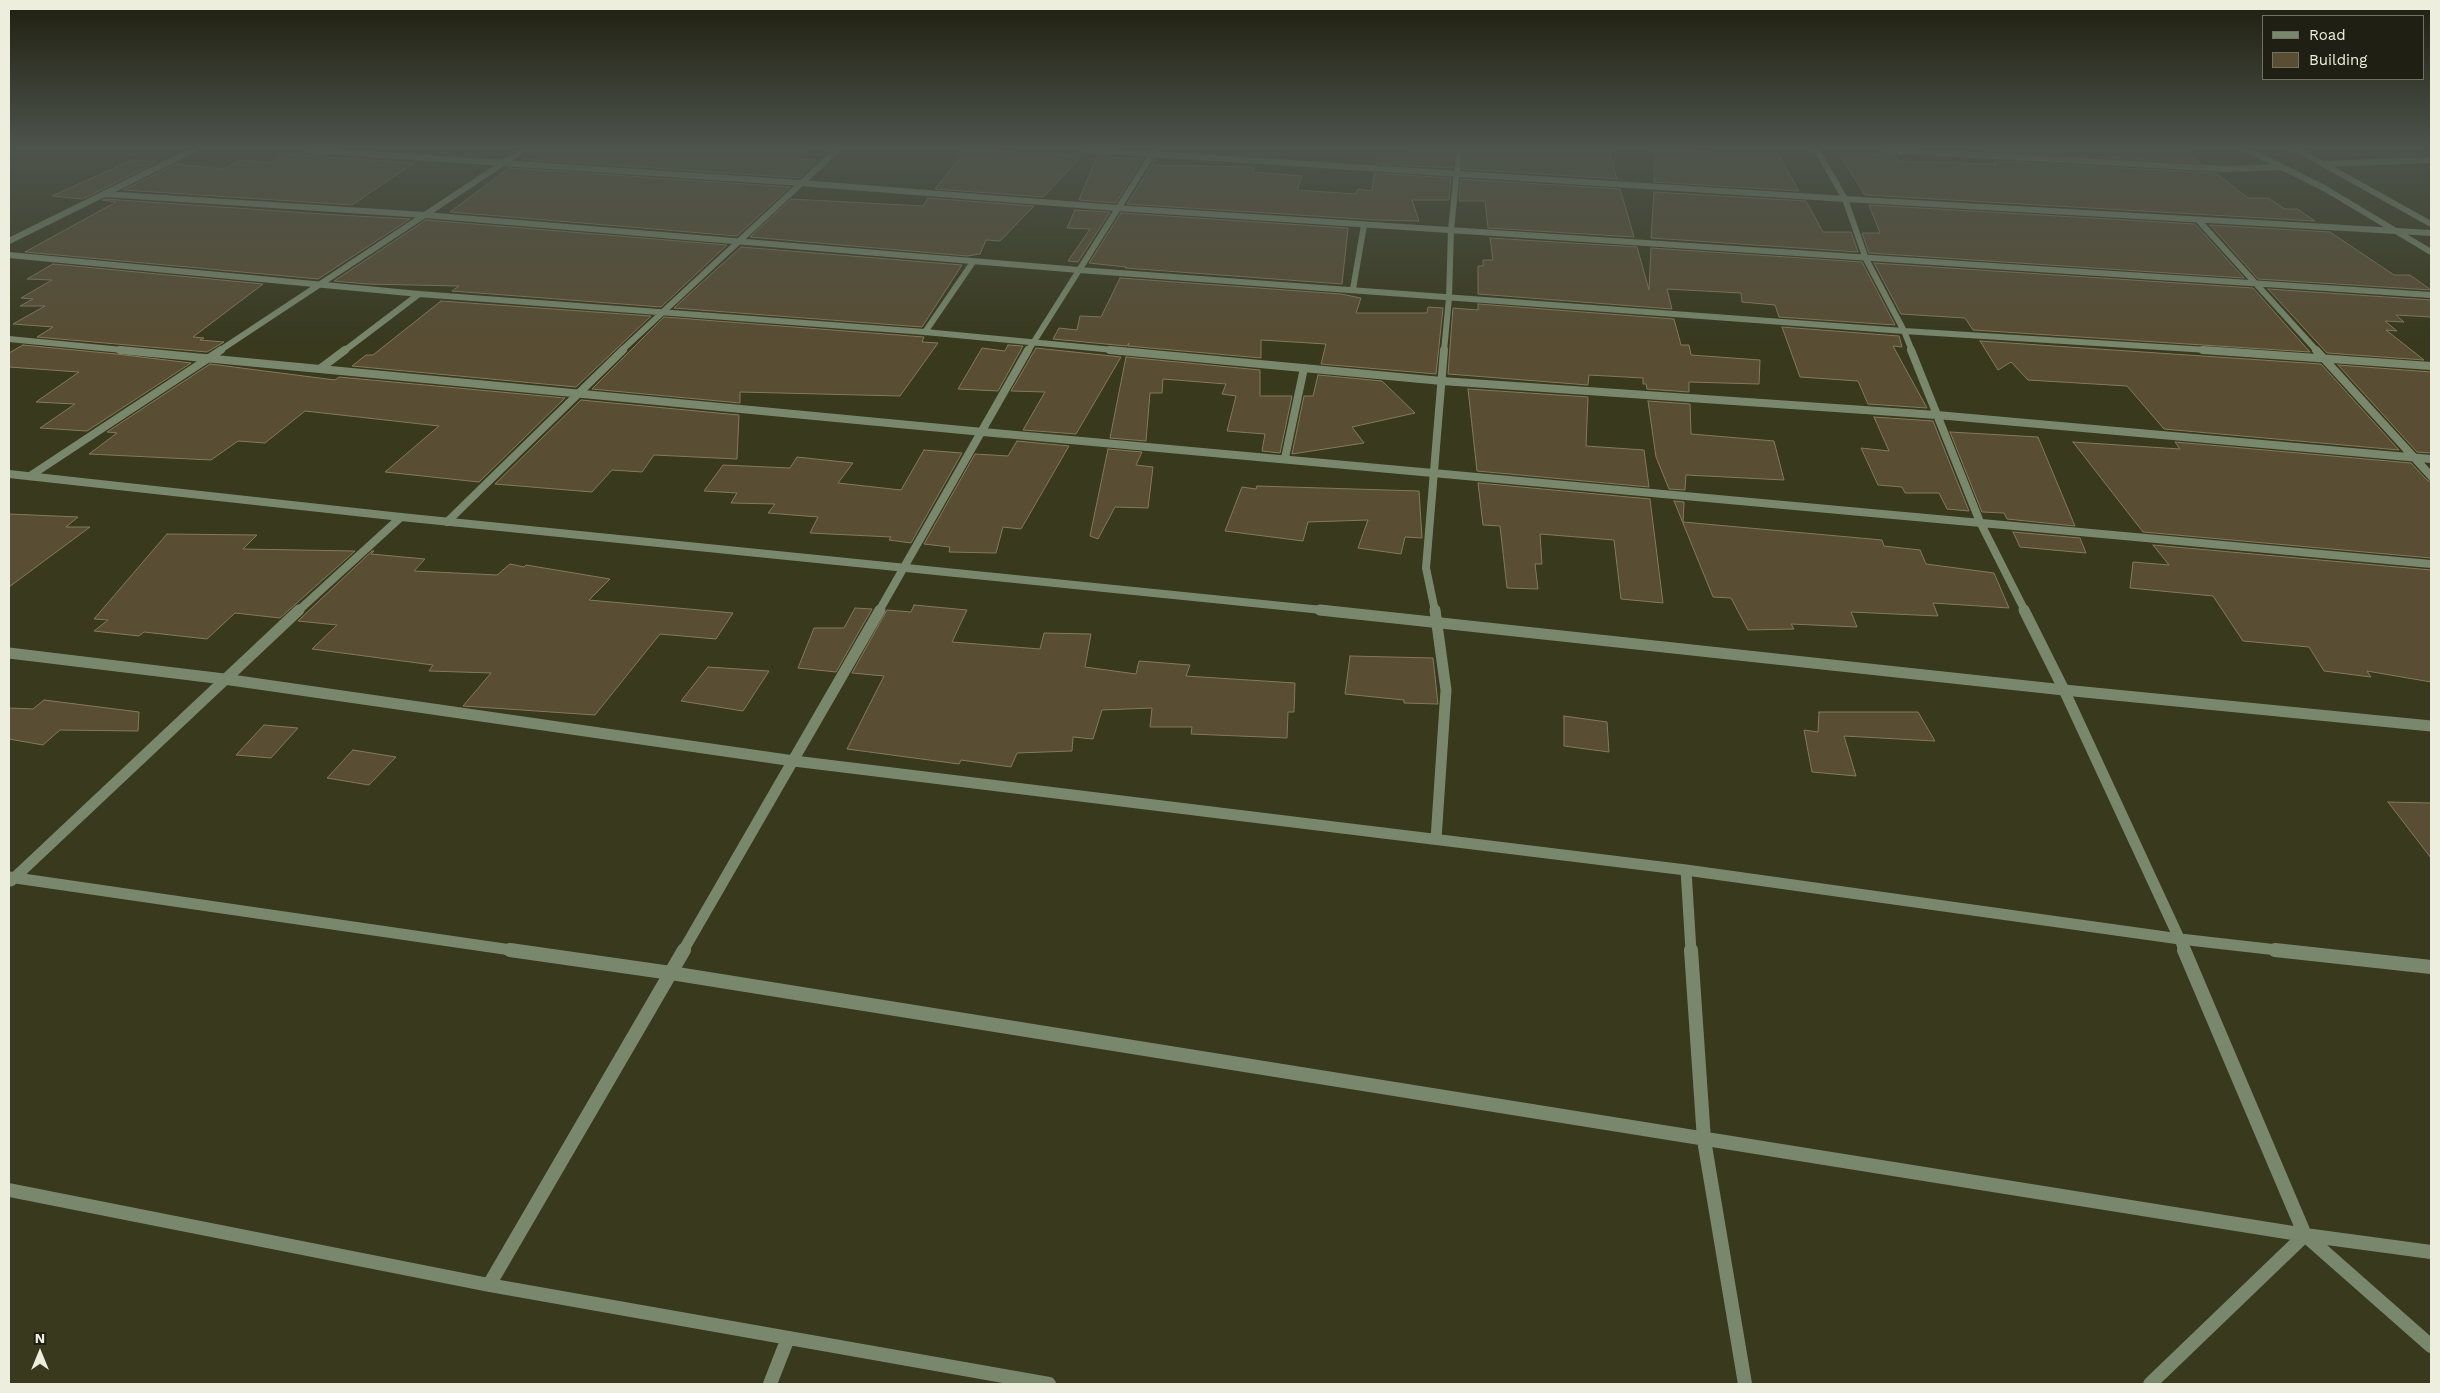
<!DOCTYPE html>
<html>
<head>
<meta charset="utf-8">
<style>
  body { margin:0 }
  #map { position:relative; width:2440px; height:1393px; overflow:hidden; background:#38391d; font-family:"Work Sans",sans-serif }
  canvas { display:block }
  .frame { position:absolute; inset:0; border:10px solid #eeeede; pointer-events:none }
  .legend { position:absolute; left:2262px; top:15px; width:162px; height:65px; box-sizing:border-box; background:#1f1f13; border:1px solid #727264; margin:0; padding:6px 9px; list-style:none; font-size:15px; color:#eeeede }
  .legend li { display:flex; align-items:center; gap:10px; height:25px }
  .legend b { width:25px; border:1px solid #727264 }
  .north { position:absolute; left:15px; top:1328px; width:50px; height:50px; -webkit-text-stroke:4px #1f1f13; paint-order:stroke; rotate:0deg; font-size:14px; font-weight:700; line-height:20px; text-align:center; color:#eeeede }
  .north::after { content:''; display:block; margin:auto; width:18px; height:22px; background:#eeeede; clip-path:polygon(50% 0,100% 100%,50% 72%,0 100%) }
</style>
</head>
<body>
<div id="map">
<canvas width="2440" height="1393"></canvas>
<div class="frame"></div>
<ul class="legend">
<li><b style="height:6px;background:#79886d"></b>Road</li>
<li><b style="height:14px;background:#594d33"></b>Building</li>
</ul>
<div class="north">N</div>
</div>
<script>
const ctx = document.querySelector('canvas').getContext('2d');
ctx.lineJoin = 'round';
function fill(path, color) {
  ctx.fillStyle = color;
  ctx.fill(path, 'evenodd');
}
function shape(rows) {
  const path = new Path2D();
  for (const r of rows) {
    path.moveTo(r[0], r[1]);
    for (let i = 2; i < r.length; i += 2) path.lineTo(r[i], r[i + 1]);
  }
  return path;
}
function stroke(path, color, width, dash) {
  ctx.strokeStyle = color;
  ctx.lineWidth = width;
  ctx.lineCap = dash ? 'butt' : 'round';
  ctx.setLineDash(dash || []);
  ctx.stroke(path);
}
const building = shape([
  [532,150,808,150,798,159,816,160,800,178,521,159,532,150],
  [966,150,1017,152,1082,156,1043,197,935,189,966,150],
  [1410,150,1454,150,1452,168,1376,164,1378,152,1410,154,1410,150],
  [1464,150,1609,150,1617,179,1462,169,1464,150],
  [1655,150,1778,154,1799,191,1654,182,1655,150],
  [1985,150,2185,150,2201,163,1986,151,1985,150],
  [1838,152,1895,156,1898,161,1913,162,1996,164,1994,161,2216,173,2248,198,2268,198,2285,209,2297,209,2315,221,1865,195,1838,152],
  [285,154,414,163,352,205,123,190,176,164,223,169,242,160,269,163,285,154],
  [1097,156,1143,159,1116,203,1079,200,1097,156],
  [132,160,157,162,83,199,52,196,132,160],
  [1155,160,1152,165,1255,167,1252,172,1302,176,1297,190,1356,194,1358,189,1372,191,1374,173,1451,178,1449,200,1412,200,1419,221,1376,220,1127,204,1155,160],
  [509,168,790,187,737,236,450,212,509,168],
  [1461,179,1620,189,1634,237,1488,228,1485,201,1459,201,1461,179],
  [1654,192,1806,201,1823,232,1851,232,1858,252,1651,238,1654,192],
  [928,198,1034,206,1000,241,986,240,980,254,967,256,750,237,791,199,923,206,928,198],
  [105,199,338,215,410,219,318,279,25,252,116,202,102,200,105,199],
  [1869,205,2195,224,2244,278,1869,253,1862,233,1880,233,1869,205],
  [1075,210,1110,212,1078,262,1068,261,1090,229,1067,228,1075,210],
  [1121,213,1348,228,1342,284,1125,268,1126,267,1089,263,1121,213],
  [426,220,727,245,661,307,452,291,459,286,367,284,334,281,426,220],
  [2210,225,2330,232,2394,275,2410,275,2431,290,2258,279,2210,225],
  [1490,238,1637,247,1649,290,1651,248,1862,262,1895,325,1779,317,1775,305,1742,302,1741,293,1667,289,1672,309,1478,294,1478,266,1483,266,1483,260,1493,260,1490,238],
  [741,247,962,265,922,327,674,308,741,247],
  [1874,263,2253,288,2310,352,1973,330,1965,318,1901,314,1874,263],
  [53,264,263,284,193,337,204,338,200,340,224,342,207,352,37,337,53,327,13,324,45,306,20,306,33,299,21,298,52,280,27,279,53,264],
  [1120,278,1341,294,1361,298,1356,313,1427,313,1428,307,1443,308,1436,374,1321,364,1326,344,1261,340,1261,358,1128,346,1129,343,1127,346,1053,339,1059,328,1077,330,1080,316,1101,317,1120,278],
  [2268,289,2431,300,2431,317,2396,315,2404,322,2385,321,2397,331,2386,330,2424,360,2327,353,2268,289],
  [441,301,651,316,576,387,352,366,366,355,373,355,441,301],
  [1478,304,1674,319,1681,345,1689,345,1691,355,1760,360,1759,384,1689,382,1689,392,1647,389,1646,384,1643,384,1643,378,1589,375,1588,385,1448,374,1453,308,1478,310,1478,304],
  [664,317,924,337,922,342,938,343,900,396,740,392,740,403,592,389,664,317],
  [1782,327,1899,336,1902,347,1893,346,1927,408,1868,404,1858,381,1800,377,1782,327],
  [1980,341,2321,364,2399,450,2164,429,2127,386,2028,380,2011,362,1998,370,1980,341],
  [23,345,116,354,191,363,87,431,40,428,75,404,36,402,79,372,9,367,9,353,23,345],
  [1008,345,1023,346,998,391,958,389,982,348,1005,351,1008,345],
  [1036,348,1121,357,1076,434,1023,430,1045,392,1011,391,1036,348],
  [1126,357,1260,370,1260,396,1292,396,1280,453,1262,451,1265,434,1227,431,1236,396,1222,394,1226,384,1163,379,1162,393,1150,393,1146,441,1110,438,1126,357],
  [210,364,335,380,339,377,565,398,479,482,385,472,439,426,305,411,265,443,238,441,211,460,89,454,117,433,107,432,210,364],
  [2338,365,2431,372,2431,453,2417,452,2338,365],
  [1318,375,1382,381,1415,413,1352,427,1364,443,1292,454,1304,396,1313,396,1318,375],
  [1468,389,1588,397,1586,446,1644,450,1649,487,1477,471,1468,389],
  [581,400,739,415,737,459,654,455,642,472,612,470,592,492,495,484,581,400],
  [1648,401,1690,404,1691,434,1774,441,1784,480,1686,475,1685,490,1669,489,1656,457,1648,401],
  [1874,417,1933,421,1969,511,1947,509,1939,493,1905,493,1902,487,1878,485,1861,448,1889,451,1874,417],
  [1950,432,2038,437,2075,526,2007,519,2004,513,1982,512,1950,432],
  [1017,441,1069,446,1021,529,1003,527,996,553,949,552,950,547,924,544,975,454,1008,456,1017,441],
  [2073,442,2180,449,2175,442,2411,463,2427,480,2431,482,2431,558,2143,532,2073,442],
  [1108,449,1142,452,1136,465,1153,467,1148,508,1115,507,1098,539,1090,536,1108,449],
  [924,450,962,453,911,543,889,540,891,537,810,533,818,517,768,513,775,504,731,503,737,493,704,491,723,465,790,468,797,457,853,463,838,483,901,490,924,450],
  [1478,483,1650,499,1663,603,1621,599,1614,540,1540,534,1542,564,1535,564,1538,589,1507,588,1500,526,1483,525,1478,483],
  [1257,486,1419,491,1422,538,1405,537,1401,554,1358,548,1368,520,1308,522,1303,541,1225,531,1242,487,1256,489,1257,486],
  [1674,501,1684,502,1683,522,1882,540,1884,546,1920,550,1926,564,1994,573,2009,608,1933,603,1938,616,1851,612,1857,627,1791,624,1794,629,1748,630,1731,598,1713,597,1674,501],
  [9,514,78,517,66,527,90,527,9,587,9,514],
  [2013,532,2080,538,2086,553,2020,547,2013,532],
  [167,534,257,535,243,549,355,551,280,618,235,613,207,639,144,632,139,636,94,631,108,620,94,619,167,534],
  [2153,545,2431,570,2431,682,2367,671,2371,677,2324,671,2309,647,2243,641,2213,596,2130,588,2133,562,2169,565,2153,545],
  [372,551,374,551,371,554,425,559,414,571,497,575,510,564,524,567,526,565,610,579,589,600,733,613,716,639,660,634,595,715,463,706,491,673,429,671,433,665,312,649,337,625,298,621,372,551],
  [914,605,967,610,952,642,1040,649,1044,633,1091,634,1085,667,1136,674,1139,661,1190,665,1186,676,1295,683,1294,712,1288,712,1287,738,1191,734,1192,727,1150,727,1152,708,1102,710,1093,739,1073,737,1072,751,1017,753,1011,767,961,760,959,764,847,749,884,676,852,673,887,610,911,612,914,605],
  [855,608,872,609,836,672,798,668,814,628,844,628,855,608],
  [1350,656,1433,658,1438,704,1404,703,1404,700,1345,694,1350,656],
  [708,667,769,671,743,711,681,701,708,667],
  [44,700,139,712,138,731,60,730,43,745,9,739,9,708,33,709,44,700],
  [1819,712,1918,712,1935,741,1844,736,1856,776,1812,772,1804,730,1818,732,1819,712],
  [1564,716,1607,722,1609,752,1564,746,1564,716],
  [264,725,298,728,271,758,236,755,264,725],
  [353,750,396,757,369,785,327,778,353,750],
  [2388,802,2431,803,2431,858,2388,802]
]);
fill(building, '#594d33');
stroke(building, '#85795c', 1);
stroke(shape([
  [309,150,801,183,1117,208,2431,295],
  [1090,150,1845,199,2431,233],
  [1817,150,1845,199,1866,259,1904,331,1912,351],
  [1885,150,2225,169,2282,167],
  [2248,150,2324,188,2431,252],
  [2298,150,2431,224],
  [2325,164,2431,160],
  [104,194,425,215,1079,270,1904,331,2224,351],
  [2199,221,2317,351],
  [9,255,419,294,925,332,1124,351],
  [1353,289,1364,225],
  [925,332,973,262],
  [9,339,133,351],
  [219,351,523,150],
  [344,351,419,294],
  [621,351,837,150],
  [1028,351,1155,150],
  [1444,351,1449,298,1451,230,1459,150]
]), '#79886d', 6);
stroke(shape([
  [120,350,983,432,2431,564],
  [1110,350,1442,381,1937,415,2431,459],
  [1911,350,1980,522,2025,611],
  [2203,350,2431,366],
  [2316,350,2431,476],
  [321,368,345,350],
  [1285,458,1304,368],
  [30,476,221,350],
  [447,522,623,350],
  [298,611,401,517],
  [879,611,1028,350],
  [1435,611,1426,568,1444,350]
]), '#79886d', 8);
stroke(shape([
  [1435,610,1446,690,1436,839],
  [2024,610,2064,690,2185,951],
  [9,653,224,679,794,761,1686,870,2180,939,2286,951],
  [1686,870,1691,951],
  [9,877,518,951],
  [11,881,299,610],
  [683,951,880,610]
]), '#79886d', 11);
stroke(shape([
  [510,950,671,973,2305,1235,2431,1252],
  [1691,950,1704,1140,1745,1384],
  [2184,950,2305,1235,2431,1346],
  [2275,950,2431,967],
  [9,1190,489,1285,1049,1384],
  [489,1285,684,950],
  [770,1384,788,1338],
  [2150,1384,2305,1235]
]), '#79886d', 14);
stroke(shape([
  [9,241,193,150]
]), '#79886d', 6);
stroke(shape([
  [9,474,401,517,1332,611]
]), '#79886d', 8);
stroke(shape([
  [1320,610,2064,690,2431,726]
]), '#79886d', 11);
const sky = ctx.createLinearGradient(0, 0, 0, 345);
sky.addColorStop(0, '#1f1f10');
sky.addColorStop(0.43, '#4d544c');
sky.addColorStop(1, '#4d544c00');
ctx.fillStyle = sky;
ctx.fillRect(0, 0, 2440, 345);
</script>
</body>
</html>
